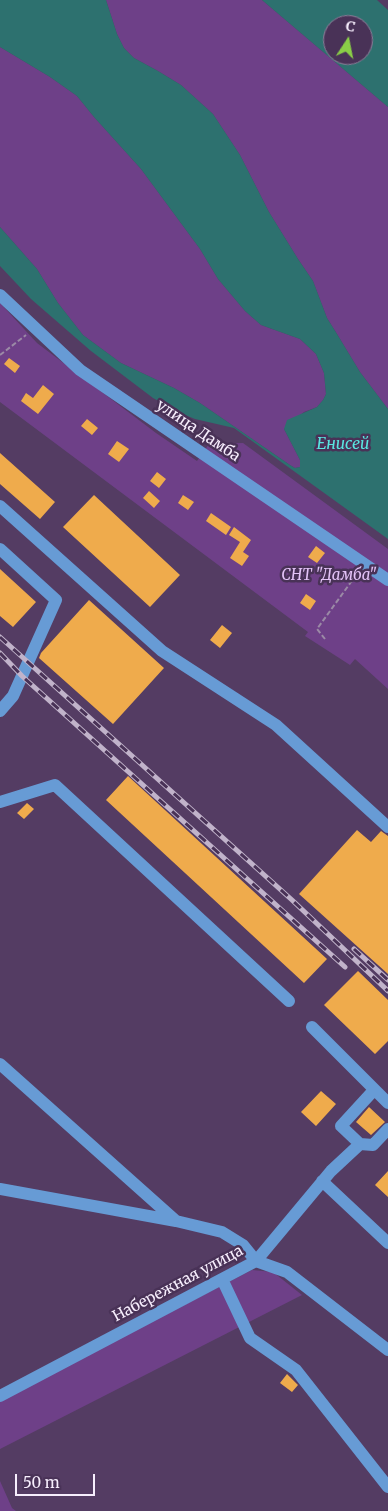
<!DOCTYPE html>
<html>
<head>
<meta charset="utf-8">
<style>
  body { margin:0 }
  #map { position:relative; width:388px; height:1511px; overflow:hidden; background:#543c63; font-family:Merriweather,serif }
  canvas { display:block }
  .north { position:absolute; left:323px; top:15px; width:50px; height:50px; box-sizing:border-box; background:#493257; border:1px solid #8f7d99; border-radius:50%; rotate:11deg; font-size:14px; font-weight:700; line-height:20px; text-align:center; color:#f7eefd }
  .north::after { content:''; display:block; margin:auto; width:18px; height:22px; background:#8ace47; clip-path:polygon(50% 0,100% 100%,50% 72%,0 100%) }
  .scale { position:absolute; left:15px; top:1474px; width:80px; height:22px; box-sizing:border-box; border:2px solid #f7eefd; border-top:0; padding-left:6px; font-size:15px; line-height:18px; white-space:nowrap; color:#f7eefd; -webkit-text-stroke:4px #493257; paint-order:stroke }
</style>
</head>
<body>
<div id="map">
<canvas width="388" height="1511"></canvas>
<div class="north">С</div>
<div class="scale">50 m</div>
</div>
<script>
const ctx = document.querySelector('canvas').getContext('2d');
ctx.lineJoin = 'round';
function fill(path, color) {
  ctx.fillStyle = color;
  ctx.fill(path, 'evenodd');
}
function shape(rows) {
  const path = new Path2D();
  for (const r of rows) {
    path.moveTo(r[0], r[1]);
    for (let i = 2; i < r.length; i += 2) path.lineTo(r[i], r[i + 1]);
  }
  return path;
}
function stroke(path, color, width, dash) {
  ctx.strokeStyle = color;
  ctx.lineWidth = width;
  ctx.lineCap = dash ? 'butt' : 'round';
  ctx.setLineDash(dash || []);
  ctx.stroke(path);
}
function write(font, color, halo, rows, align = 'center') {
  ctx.font = font + ' Merriweather,serif';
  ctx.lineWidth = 5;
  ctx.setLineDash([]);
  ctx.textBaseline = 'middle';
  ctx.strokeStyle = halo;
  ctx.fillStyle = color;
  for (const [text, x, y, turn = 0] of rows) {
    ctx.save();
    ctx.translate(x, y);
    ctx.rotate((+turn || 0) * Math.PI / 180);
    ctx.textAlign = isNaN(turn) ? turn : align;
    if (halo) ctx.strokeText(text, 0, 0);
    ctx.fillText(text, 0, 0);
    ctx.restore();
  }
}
fill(shape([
  [106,0,262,0,388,107,388,409,360,372,337,334,327,318,313,281,298,259,269,212,240,155,213,114,181,85,158,71,134,58,124,48,117,34],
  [0,47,50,77,77,96,94,117,141,169,200,249,218,279,245,311,261,325,300,339,316,354,324,373,326,394,323,400,317,407,304,412,284,429,300,460,300,467,295,468,290,465,200,403,174,388,121,363,83,335,58,303,37,269,0,227],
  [0,303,37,343,156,433,197,461,209,444,243,443,388,549,388,689,355,659,350,665,305,636,308,632,0,402],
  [252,1270,273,1272,302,1295,0,1449,0,1400],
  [0,1481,12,1508,16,1511,0,1511]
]), '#6e4088');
fill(shape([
  [0,0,106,0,117,34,124,48,134,58,158,71,181,85,213,114,240,155,269,212,298,259,313,281,327,318,337,334,360,372,388,409,388,539,234,428,195,419,180,413,153,398,91,351,31,299,0,266,0,227,37,269,58,303,83,335,121,363,174,388,200,403,290,465,295,468,300,467,300,460,284,429,287,420,317,407,323,400,326,394,324,373,316,354,300,339,261,325,245,311,218,279,200,249,141,169,94,117,77,96,50,77,0,47],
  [262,0,377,0,388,10,388,107],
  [333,25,363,25,363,55,333,55]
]), '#2d716f');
fill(shape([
  [9,358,20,366,15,373,4,364],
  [43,385,54,394,38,414,21,401,26,393,33,398],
  [87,419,98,428,92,435,81,426],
  [117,441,129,449,119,462,108,454],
  [0,453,55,502,40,519,0,484],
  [157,472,166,479,159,488,150,481],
  [149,491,160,501,154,508,143,498],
  [94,495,180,575,150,607,63,527],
  [183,495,194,502,188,510,178,503],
  [211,513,231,527,226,535,206,521],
  [234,527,251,540,243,552,249,556,242,566,230,558,240,542,229,535],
  [316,546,325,553,317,563,308,557],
  [0,569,36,602,13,627,0,616],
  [306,594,316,601,310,610,300,603],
  [89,600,164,668,113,724,39,658,41,653],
  [222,625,232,633,220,648,210,640],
  [128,776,327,959,304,983,106,800],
  [27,803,34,809,24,819,17,813],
  [357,830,371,842,381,831,388,836,388,974,299,894],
  [358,971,388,1000,388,1041,375,1054,324,1005],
  [321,1091,336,1104,316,1126,301,1112],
  [369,1107,385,1122,371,1135,356,1122],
  [388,1171,388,1197,375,1185],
  [287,1374,298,1385,292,1392,280,1383]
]), '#efab4c');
stroke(shape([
  [0,355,26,335],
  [325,639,317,629,351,582,360,574]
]), '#9b8aa6', 2, [5, 2.5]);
stroke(shape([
  [0,295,80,370,388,580],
  [0,506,162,651,276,725,388,827],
  [0,549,56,600,13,696,0,711],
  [0,802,55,785,289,1001],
  [312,1027,388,1103],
  [0,1064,176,1221],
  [360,1144,373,1145,388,1129],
  [322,1181,388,1243],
  [0,1189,176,1221,222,1232,243,1245,256,1261,331,1171,360,1144,341,1126,374,1090],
  [222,1279,250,1338,296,1370,388,1487],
  [0,1396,256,1261,287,1272,388,1350]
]), '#679bd5', 12);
const rail = shape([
  [0,637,292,900,388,991],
  [0,653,22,676,345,967],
  [354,949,388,980]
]);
stroke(rail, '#c1b3ca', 5);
stroke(rail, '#493257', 3, [9]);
write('15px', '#f7eefd', '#493257', [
  ["улица Дамба",198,431,34],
  ["Набережная улица",178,1284,-28]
]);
write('italic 15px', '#e4c3f8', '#493257', [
  ["СНТ \"Дамба\"",329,576]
]);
write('italic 16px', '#59e5e0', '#493257', [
  ["Енисей",343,444]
]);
</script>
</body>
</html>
